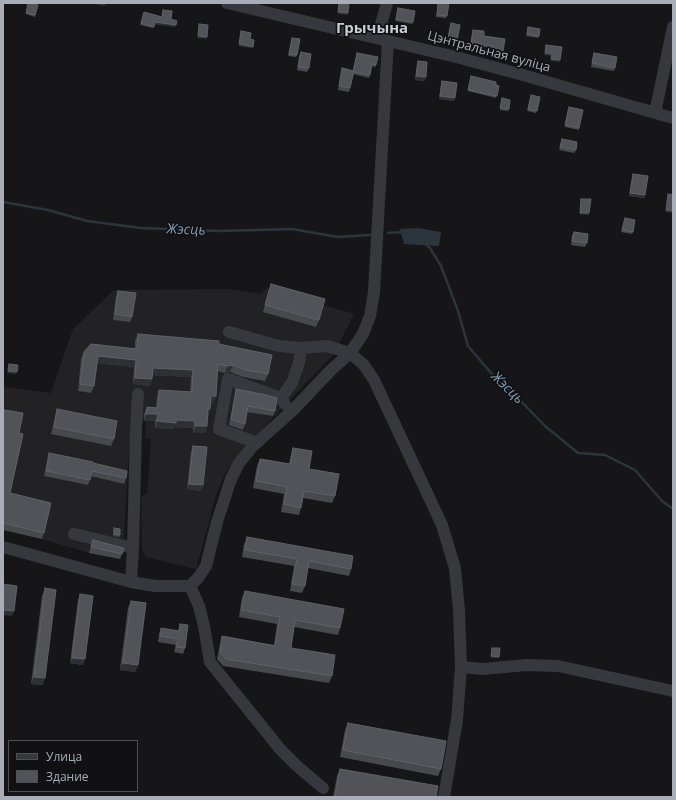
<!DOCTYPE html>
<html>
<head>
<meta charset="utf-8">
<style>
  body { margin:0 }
  #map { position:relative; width:676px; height:800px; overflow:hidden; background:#161618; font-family:"Open Sans",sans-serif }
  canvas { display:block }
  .frame { position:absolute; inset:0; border:4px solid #a8adb8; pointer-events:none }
  .legend { position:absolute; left:8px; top:740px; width:130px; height:52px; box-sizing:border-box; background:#111113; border:1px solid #4d4f55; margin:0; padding:5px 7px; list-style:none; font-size:12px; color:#a8adb8 }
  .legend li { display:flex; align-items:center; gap:8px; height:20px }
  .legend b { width:20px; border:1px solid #4d4f55 }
</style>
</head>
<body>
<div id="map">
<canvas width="676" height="800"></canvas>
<div class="frame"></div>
<ul class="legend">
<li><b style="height:5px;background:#37383d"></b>Улица</li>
<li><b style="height:11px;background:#525359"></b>Здание</li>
</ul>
</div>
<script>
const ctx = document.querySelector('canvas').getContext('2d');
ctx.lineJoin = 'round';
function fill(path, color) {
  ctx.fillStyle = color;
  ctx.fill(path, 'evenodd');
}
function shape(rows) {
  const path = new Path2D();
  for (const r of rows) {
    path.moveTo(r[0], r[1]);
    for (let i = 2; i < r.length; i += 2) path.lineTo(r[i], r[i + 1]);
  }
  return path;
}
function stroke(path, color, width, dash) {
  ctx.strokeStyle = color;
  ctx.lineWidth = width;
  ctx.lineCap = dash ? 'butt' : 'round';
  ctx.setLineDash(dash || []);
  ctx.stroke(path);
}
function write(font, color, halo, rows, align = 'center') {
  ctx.font = font + ' "Open Sans",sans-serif';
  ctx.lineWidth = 3.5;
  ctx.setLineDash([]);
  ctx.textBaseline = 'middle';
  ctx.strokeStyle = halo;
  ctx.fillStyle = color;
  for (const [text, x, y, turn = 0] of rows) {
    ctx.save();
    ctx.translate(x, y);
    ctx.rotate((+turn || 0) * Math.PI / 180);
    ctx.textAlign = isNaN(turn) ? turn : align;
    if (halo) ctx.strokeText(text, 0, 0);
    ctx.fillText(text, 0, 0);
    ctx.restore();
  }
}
fill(shape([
  [267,288,354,314,334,354,247,445,226,472,216,495,196,569,146,557,142,550,141,496,147,494,151,439,145,438,146,421,131,420,123,549,120,559,89,553,42,539,3,530,3,387,51,393,73,329,114,290,229,289,261,294]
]), '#222225');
fill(shape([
  [418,228,441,232,439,246,404,244,400,229]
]), '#2c353c');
stroke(shape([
  [3,202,48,210,87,221,141,228,219,231,292,229,338,237,370,235],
  [388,233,403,232],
  [426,244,430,248,441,266,458,311,468,346,497,380,513,393,545,426,578,453,605,455,635,470,662,501,673,509]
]), '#2c353c', 2.5);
stroke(shape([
  [227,3,456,57,523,75,673,118],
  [378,38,381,24,387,3],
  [655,113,673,27],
  [229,332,279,346,301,348,327,346,350,353,364,365,374,380,442,525,455,568,459,610,461,667,457,720,444,797],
  [285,404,281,398,292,383,299,363,301,348],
  [258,442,252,441,219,429,228,379,281,398],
  [74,534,133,548],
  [3,547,131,582,155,586,190,586,198,578,206,566,217,522,231,479,239,463,253,446,293,410,331,370,350,353,363,334,370,316,374,292,388,41],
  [131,582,133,548,136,429,138,394],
  [190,586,199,606,204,626,210,662,280,749,297,766,323,788],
  [461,667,483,669,526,665,558,666,673,691]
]), '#37383d', 12);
fill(shape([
  [28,3,38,5,35,17,26,14],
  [438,3,449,3,446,18,436,17],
  [398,8,413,22,412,24,395,21],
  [163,10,176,25,176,27,155,24,153,28,140,25,144,12,162,17],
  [450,25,457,41,456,43,447,41],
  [528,27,539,36,538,38,526,36],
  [473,30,503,51,502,53,492,52,492,48,470,45],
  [292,38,297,55,296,57,288,56],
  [301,52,309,68,307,72,297,70,299,56],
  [357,53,376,65,376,67,372,66,369,78,353,74,349,92,338,90,342,68,353,71],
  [594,53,615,68,614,71,591,67],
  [418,61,426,77,424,81,415,80,417,64],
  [471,77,499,86,496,98,468,91],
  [442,81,454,101,439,99,441,85],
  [531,96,540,97,536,113,527,111],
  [502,98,509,109,508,111,500,110],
  [568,109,579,128,579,130,565,127],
  [562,139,576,150,574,153,559,150],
  [633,174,645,195,644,198,629,196,632,178],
  [625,218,633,232,632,234,621,232],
  [574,232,587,243,585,247,571,245,572,235],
  [271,284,319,320,316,327,263,312],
  [118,291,132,317,130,322,113,320,116,296],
  [138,334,219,344,268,374,265,381,243,377,230,372,225,373,217,371,216,396,213,403,211,403,205,433,193,433,193,428,174,427,173,429,155,428,155,421,144,421,144,414,147,407,156,408,157,397,159,390,190,392,191,377,152,375,152,379,150,386,133,384,134,367,97,363,94,386,91,393,78,391,81,359,84,352,135,348,135,341],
  [236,389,275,411,273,416,247,412,245,424,243,430,229,425,235,395],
  [57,409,114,439,111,446,51,434,55,417],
  [4,410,19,433,10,493,44,533,42,539,3,530,3,412],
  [193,446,203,485,201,491,187,489,191,451],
  [293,448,309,469,335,496,332,503,303,498,301,508,299,515,281,512,284,494,253,488,257,466,260,459,289,464,291,455],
  [49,453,93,463,126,478,124,484,91,476,88,485,44,476,48,458],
  [114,528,120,535,119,537,113,536],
  [247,537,351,569,349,576,308,568,305,586,302,593,290,591,294,566,242,557,244,544],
  [93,540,122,554,120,559,89,553],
  [45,588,43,685,31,684,42,596],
  [245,591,340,628,338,635,294,627,291,648,332,676,329,683,223,666,217,659,220,644,222,636,274,645,277,624,239,617,242,598],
  [80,594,83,665,70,663,78,600],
  [131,601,138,665,135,672,120,670,128,608],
  [180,624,185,648,183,654,174,652,176,645,158,642,159,634,161,628,178,631],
  [348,723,441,769,438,776,340,757,345,730],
  [340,769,436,797,333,797,337,776]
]), '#47494d');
fill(shape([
  [92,3,100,3,106,4,105,6,92,4],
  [338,12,348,13,347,15,338,14],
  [155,22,176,25,176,27,154,24],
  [198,36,207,37,206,39,197,38],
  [239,44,253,47,252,48,238,46],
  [493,50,503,51,502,53,492,52],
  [545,53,552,54,551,56,544,55],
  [551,59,560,60,560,62,550,61],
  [416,76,426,77,424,81,415,80],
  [440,96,455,98,454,101,439,99],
  [630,193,645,195,644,198,629,196],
  [666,210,673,211,673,213,665,212],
  [580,213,589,213,589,215,579,214],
  [98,356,136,360,134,367,95,363],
  [233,365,230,372,225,373,227,366],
  [153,368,193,370,191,377,150,375],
  [8,371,17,372,16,374,7,373],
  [135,378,152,379,150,386,133,384],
  [211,396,216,396,213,403,209,402],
  [208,409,210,409,208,416],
  [146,414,158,414,155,421,144,421],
  [176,420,195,421,193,428,174,427,173,429,155,428,157,421],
  [195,426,207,426,205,433,193,433],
  [189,484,203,485,201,491,187,489],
  [3,610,14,611,12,616,3,615],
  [491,656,499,657,499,658,491,658],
  [72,658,85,659,83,665,70,663],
  [123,663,138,665,135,672,120,670],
  [34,677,45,678,43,685,31,684]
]), '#2f3033');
const building = shape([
  [28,3,38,5,35,15,26,13,28,3],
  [339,3,349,3,348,13,338,12,339,3],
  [438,3,449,3,447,16,437,15,438,3],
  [398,8,415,11,413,22,396,19,398,8],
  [163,10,172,11,171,19,177,21,176,25,155,22,154,27,141,23,144,12,162,17,163,10],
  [451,23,460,25,457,41,448,39,451,23],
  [199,24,208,25,207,37,198,36,199,24],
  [528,27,540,29,539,36,527,34,528,27],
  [473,30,484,31,484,36,505,39,503,51,493,50,493,46,471,43,473,30],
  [241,31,251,33,250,39,254,40,253,47,239,44,241,31],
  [292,38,300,39,297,55,289,54,292,38],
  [546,45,562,47,560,60,551,59,552,54,545,53,546,45],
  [301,52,311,54,309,68,298,67,301,52],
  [357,53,378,57,376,65,372,64,370,75,353,72,357,53],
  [594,53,617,57,615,68,592,63,594,53],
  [418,61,427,62,426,77,416,76,418,61],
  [342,68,354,71,350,88,339,86,342,68],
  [471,76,496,82,496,85,499,86,497,96,468,90,471,76],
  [442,81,457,83,455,98,440,96,442,81],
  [531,95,540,97,537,111,528,109,531,95],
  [502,98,510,100,509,109,500,108,502,98],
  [569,107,583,110,579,128,565,125,569,107],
  [562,139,577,142,576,150,560,147,562,139],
  [633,174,648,176,645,195,630,193,633,174],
  [668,194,673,195,673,211,666,210,668,194],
  [581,199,591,199,589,213,580,213,581,199],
  [625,218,635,220,633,232,622,230,625,218],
  [574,232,588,234,587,243,572,241,574,232],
  [271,284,325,299,319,320,265,305,271,284],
  [118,291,136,293,132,317,115,314,118,291],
  [138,334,219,341,219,344,272,355,268,374,246,370,233,365,227,366,218,364,216,396,211,396,210,409,208,409,207,426,195,426,195,421,176,420,176,423,157,421,158,414,146,414,147,407,158,408,159,390,192,392,193,370,153,368,152,379,135,378,136,360,98,356,94,386,80,384,84,352,91,344,137,349,138,334],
  [9,364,18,365,17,372,8,371,9,364],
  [236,389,266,395,277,398,275,411,248,406,245,424,231,419,236,389],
  [57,409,117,421,114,439,54,427,57,409],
  [4,410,23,413,19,433,23,434,10,493,51,503,44,533,3,523,3,414,4,410],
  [193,446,207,447,203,485,189,484,193,446],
  [293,448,312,451,309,469,339,474,335,496,304,491,301,508,284,504,287,487,256,481,260,459,290,464,293,448],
  [49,453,93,462,93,463,127,471,126,478,92,471,90,480,46,471,49,453],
  [114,528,120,529,120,535,114,534,114,528],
  [247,537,353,556,351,569,309,561,305,586,292,584,297,559,245,550,247,537],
  [93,540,124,548,122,554,91,547,93,540],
  [3,584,17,586,14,611,3,610,3,584],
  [45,588,56,590,45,678,34,677,45,588],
  [245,591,344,609,340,628,295,620,291,648,335,655,332,676,226,659,220,652,222,636,275,646,280,617,241,610,245,591],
  [80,594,93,596,85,659,72,658,80,594],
  [131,601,146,603,138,665,123,663,131,601],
  [180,624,188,625,185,648,176,647,178,639,160,636,161,628,179,631,180,624],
  [492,648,500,648,499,657,491,656,492,648],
  [348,723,446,741,441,769,343,750,348,723],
  [340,769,438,786,436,797,339,797,335,796,340,769]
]);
fill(building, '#525359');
stroke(building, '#5f6168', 1);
write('13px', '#a8adb8', '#111113', [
  ["Цэнтральная вуліца",489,52,15]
]);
write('italic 14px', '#7f9bb3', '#111113', [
  ["Жэсць",186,230,2],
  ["Жэсць",507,388,44]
]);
write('bold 15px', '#c9ccd4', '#111113', [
  ["Грычына",372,29]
]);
</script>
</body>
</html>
